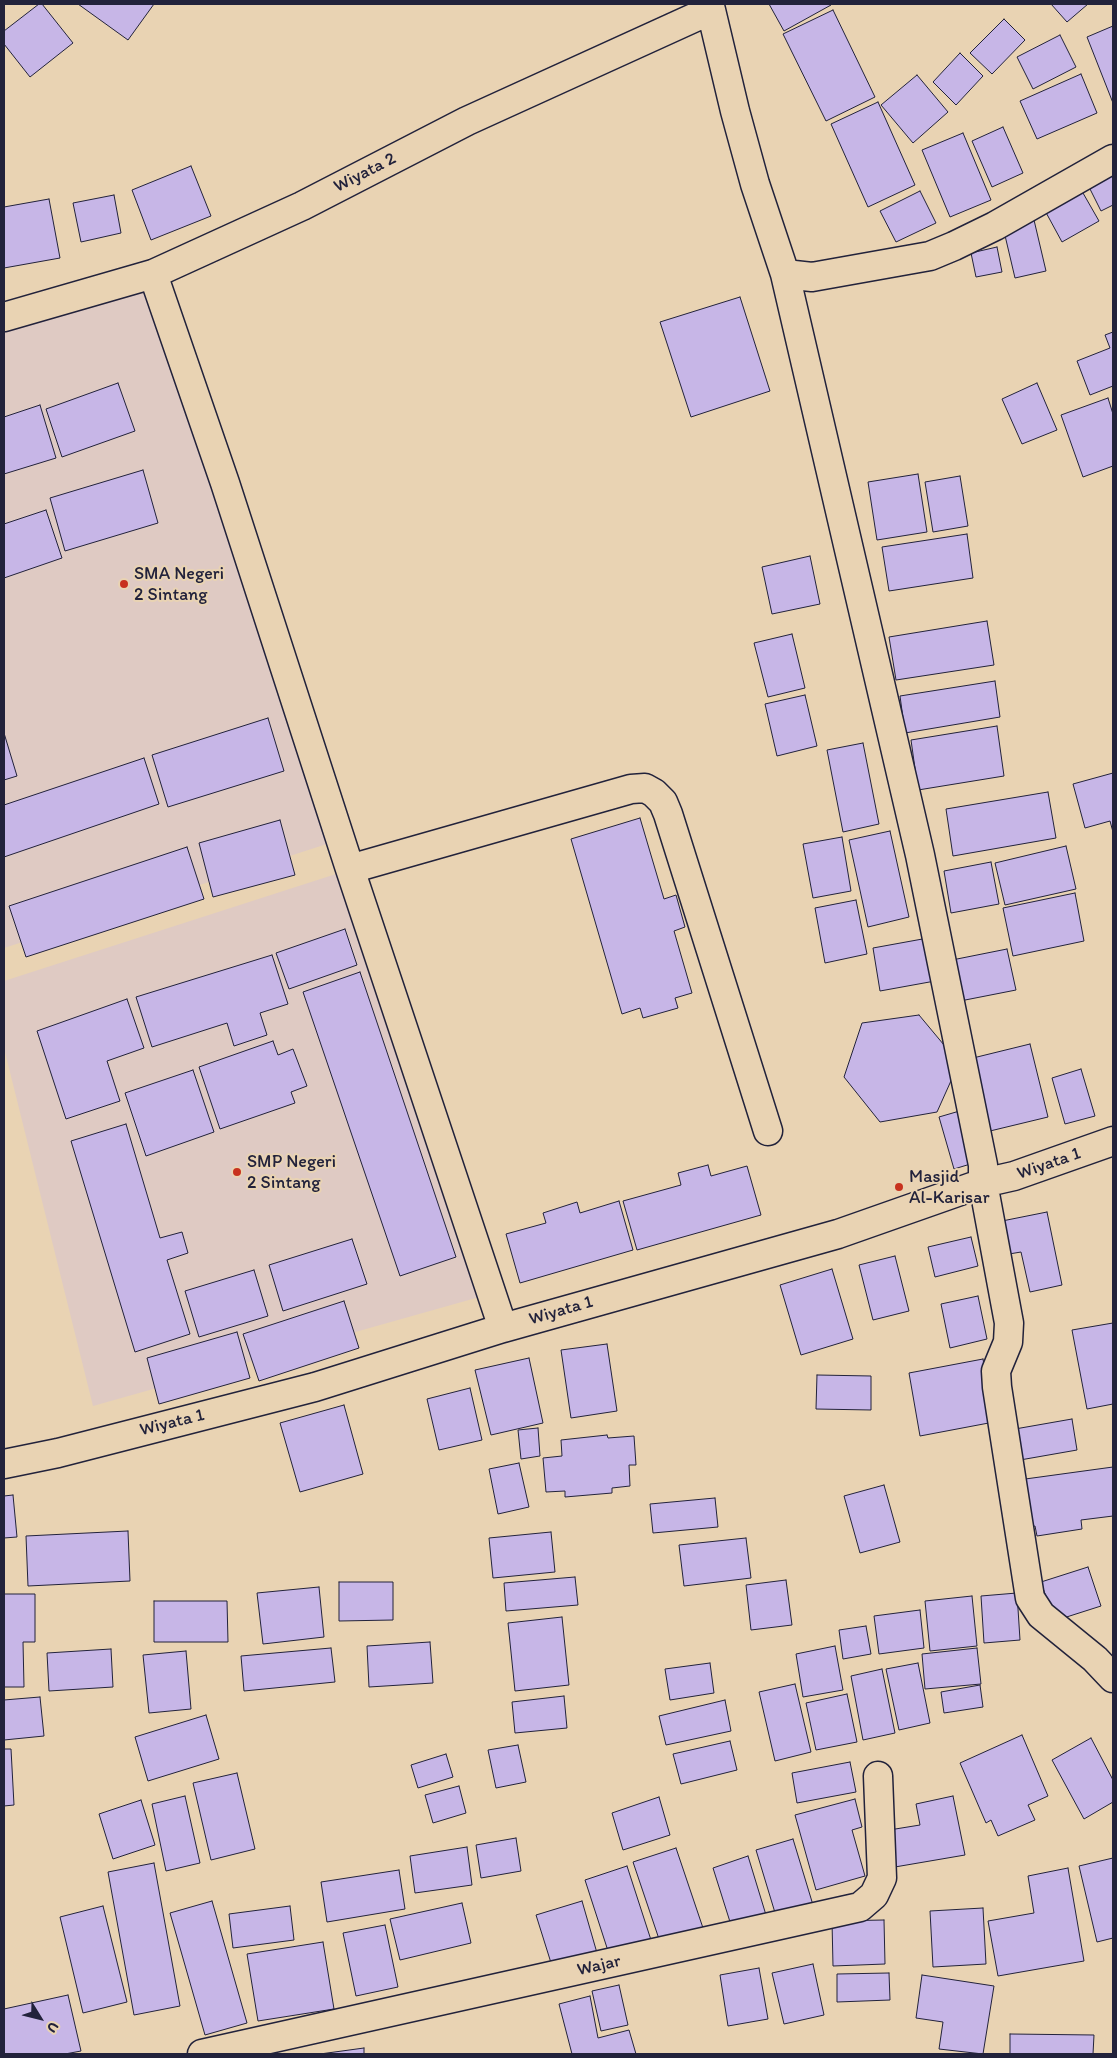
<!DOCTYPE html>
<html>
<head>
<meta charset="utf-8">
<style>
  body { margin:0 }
  #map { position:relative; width:1117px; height:2058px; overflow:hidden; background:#e9d3b3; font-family:Itim,sans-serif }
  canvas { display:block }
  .frame { position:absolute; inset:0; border:5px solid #22223b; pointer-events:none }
  .north { position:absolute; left:15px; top:1993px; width:50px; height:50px; -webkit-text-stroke:4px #e9d3b3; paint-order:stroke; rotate:126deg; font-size:14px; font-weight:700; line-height:20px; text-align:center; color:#22223b }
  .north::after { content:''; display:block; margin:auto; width:18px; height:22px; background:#22223b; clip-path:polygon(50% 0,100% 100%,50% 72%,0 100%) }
</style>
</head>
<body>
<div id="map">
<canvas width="1117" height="2058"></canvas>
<div class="frame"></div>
<div class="north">U</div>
</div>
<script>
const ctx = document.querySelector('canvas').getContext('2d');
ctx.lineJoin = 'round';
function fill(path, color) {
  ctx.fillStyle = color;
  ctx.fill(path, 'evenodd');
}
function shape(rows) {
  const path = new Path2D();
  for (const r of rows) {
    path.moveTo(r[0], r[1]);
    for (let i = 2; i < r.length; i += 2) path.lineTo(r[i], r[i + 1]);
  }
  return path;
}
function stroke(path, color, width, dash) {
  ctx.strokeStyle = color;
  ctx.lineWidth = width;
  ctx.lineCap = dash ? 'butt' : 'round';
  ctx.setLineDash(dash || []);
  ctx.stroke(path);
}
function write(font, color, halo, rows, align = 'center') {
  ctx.font = font + ' Itim,sans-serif';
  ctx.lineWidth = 4;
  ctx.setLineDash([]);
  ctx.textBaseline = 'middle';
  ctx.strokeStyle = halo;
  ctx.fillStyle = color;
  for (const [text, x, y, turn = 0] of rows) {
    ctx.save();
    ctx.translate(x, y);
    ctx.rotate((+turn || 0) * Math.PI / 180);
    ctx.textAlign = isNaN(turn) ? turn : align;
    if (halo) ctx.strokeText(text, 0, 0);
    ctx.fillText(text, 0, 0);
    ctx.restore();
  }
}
fill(shape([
  [147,286,330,843,4,948,4,326],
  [336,874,483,1296,93,1406,4,1048,4,981]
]), '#dfcac3');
const building = shape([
  [39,4,42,4,73,43,30,77,4,44,4,31,39,4],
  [78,4,154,4,128,40,78,4],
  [769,4,830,4,831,5,784,31,769,4],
  [1051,4,1088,4,1067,22,1051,4],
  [833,10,875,97,826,121,783,34,833,10],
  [1004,19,1025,40,992,74,970,53,1004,19],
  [1113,26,1113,103,1087,37,1113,26],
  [1060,35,1076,67,1033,89,1017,57,1060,35],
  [960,53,983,76,956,105,933,82,960,53],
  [1081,74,1097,113,1037,139,1020,101,1081,74],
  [917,75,948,112,913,143,881,105,917,75],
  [878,102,915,185,868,207,831,124,878,102],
  [1003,127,1023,173,992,187,972,141,1003,127],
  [963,133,991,200,950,217,922,150,963,133],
  [191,166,211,216,151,240,132,190,191,166],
  [1113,168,1113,205,1101,211,1086,181,1113,168],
  [1079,186,1099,221,1062,242,1043,207,1079,186],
  [920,191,936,223,896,242,880,211,920,191],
  [114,195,121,233,81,242,73,203,114,195],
  [49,199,60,258,4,268,4,207,49,199],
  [1034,220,1046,271,1015,278,1003,227,1034,220],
  [997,247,1002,272,976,277,971,253,997,247],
  [740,297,770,391,691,417,660,322,740,297],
  [1113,332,1113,386,1090,395,1077,361,1110,348,1105,335,1113,332],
  [118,383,135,431,62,457,46,409,118,383],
  [1037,383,1057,430,1022,444,1002,399,1037,383],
  [1108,398,1113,414,1113,466,1083,477,1061,415,1108,398],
  [40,405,56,458,4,474,4,417,40,405],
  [143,470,158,523,65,551,50,498,143,470],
  [918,474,927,532,877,540,868,482,918,474],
  [960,476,968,526,933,532,925,482,960,476],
  [46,510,62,558,4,578,4,524,46,510],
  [967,534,973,578,889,591,882,547,967,534],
  [810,556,820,604,772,614,762,567,810,556],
  [987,621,994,665,896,680,889,637,987,621],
  [792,634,805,688,768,697,754,643,792,634],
  [995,681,1000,717,905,733,900,696,995,681],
  [805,695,817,746,777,756,765,704,805,695],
  [268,718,284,771,168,807,152,755,268,718],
  [997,726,1004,776,918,790,911,740,997,726],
  [4,733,17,776,4,780,4,733],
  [863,743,879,824,843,832,827,750,863,743],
  [144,758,159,804,4,857,4,805,144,758],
  [1113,773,1113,832,1110,821,1085,828,1073,784,1113,773],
  [1048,792,1056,838,953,856,946,809,1048,792],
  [640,818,664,899,676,895,685,927,674,931,692,993,675,998,678,1008,643,1018,640,1008,622,1014,571,839,640,818],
  [280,820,295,875,213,897,199,843,280,820],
  [890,831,909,917,868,927,849,840,890,831],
  [842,837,851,891,813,898,803,844,842,837],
  [1066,846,1076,889,1005,905,995,863,1066,846],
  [187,847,204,899,26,957,9,906,187,847],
  [991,862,999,904,951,913,944,871,991,862],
  [1075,893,1084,941,1013,956,1003,908,1075,893],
  [856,900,867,954,825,963,815,908,856,900],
  [345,929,357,965,289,989,276,953,345,929],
  [928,938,935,981,880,991,873,948,928,938],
  [1007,949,1016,990,955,1002,947,961,1007,949],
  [272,955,288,1004,260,1013,267,1035,234,1046,227,1023,152,1047,136,997,272,955],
  [360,972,456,1257,400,1276,303,992,360,972],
  [127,999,144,1048,107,1061,120,1101,66,1119,37,1031,127,999],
  [919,1015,959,1063,937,1112,880,1122,844,1077,862,1023,919,1015],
  [273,1041,278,1055,293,1049,307,1086,291,1092,295,1103,220,1129,199,1067,273,1041],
  [1030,1044,1048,1117,990,1131,973,1058,1030,1044],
  [1081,1069,1095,1116,1065,1124,1052,1078,1081,1069],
  [193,1070,214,1132,146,1156,125,1093,193,1070],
  [963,1110,977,1162,954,1169,939,1117,963,1110],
  [126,1124,160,1238,182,1232,188,1253,167,1260,190,1334,135,1352,71,1141,126,1124],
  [708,1165,711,1176,747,1166,761,1215,637,1250,623,1201,681,1185,678,1173,708,1165],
  [619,1201,633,1250,520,1283,506,1234,546,1223,543,1213,577,1202,580,1213,619,1201],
  [1047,1212,1062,1285,1030,1292,1021,1252,1003,1255,997,1222,1047,1212],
  [971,1237,978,1266,935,1277,928,1247,971,1237],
  [352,1239,367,1284,283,1311,269,1265,352,1239],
  [895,1256,909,1311,873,1320,859,1265,895,1256],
  [832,1269,853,1339,801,1355,780,1285,832,1269],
  [254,1270,268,1316,199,1337,185,1291,254,1270],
  [978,1296,987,1339,950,1348,941,1304,978,1296],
  [344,1301,359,1348,259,1381,243,1334,344,1301],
  [1113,1323,1113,1404,1087,1409,1072,1330,1113,1323],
  [237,1332,250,1378,159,1404,147,1358,237,1332],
  [607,1344,617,1411,571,1418,561,1350,607,1344],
  [529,1358,543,1423,491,1435,475,1370,529,1358],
  [983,1359,994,1422,920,1436,909,1373,983,1359],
  [817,1375,871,1376,871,1410,816,1409,817,1375],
  [470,1388,482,1440,439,1450,427,1399,470,1388],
  [344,1405,363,1474,300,1492,280,1423,344,1405],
  [1072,1419,1077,1450,1020,1460,1015,1429,1072,1419],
  [538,1428,540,1456,521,1459,518,1430,538,1428],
  [607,1435,608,1438,634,1436,636,1465,629,1465,630,1486,612,1488,612,1493,565,1497,565,1491,546,1492,543,1458,562,1456,561,1440,607,1435],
  [519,1463,529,1507,498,1514,489,1469,519,1463],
  [1113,1467,1113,1516,1081,1520,1082,1529,1037,1536,1035,1526,1024,1528,1018,1480,1113,1467],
  [884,1485,900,1542,860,1553,844,1496,884,1485],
  [13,1495,17,1537,4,1538,4,1496,13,1495],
  [715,1498,718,1527,653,1533,650,1504,715,1498],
  [128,1531,130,1581,28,1586,26,1536,128,1531],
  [551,1532,555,1572,493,1578,489,1538,551,1532],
  [746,1538,751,1578,684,1586,679,1545,746,1538],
  [1088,1567,1101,1606,1054,1621,1041,1582,1088,1567],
  [575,1577,578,1605,506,1611,504,1583,575,1577],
  [786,1580,792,1625,751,1630,746,1585,786,1580],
  [339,1582,393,1582,393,1620,339,1621,339,1582],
  [319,1587,324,1637,263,1644,257,1593,319,1587],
  [1017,1593,1020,1640,984,1643,981,1596,1017,1593],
  [4,1594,35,1594,35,1642,23,1642,24,1687,4,1687,4,1594],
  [972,1596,977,1646,930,1651,925,1601,972,1596],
  [154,1601,227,1601,228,1642,154,1642,154,1601],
  [920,1610,924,1648,879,1654,874,1616,920,1610],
  [562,1617,569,1685,515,1691,508,1623,562,1617],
  [866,1626,871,1654,843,1659,839,1630,866,1626],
  [430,1642,433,1683,369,1687,367,1646,430,1642],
  [835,1646,843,1690,803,1697,796,1654,835,1646],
  [331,1648,335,1682,244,1691,241,1656,331,1648],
  [977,1648,981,1684,925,1689,922,1654,977,1648],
  [111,1649,113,1687,49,1691,47,1653,111,1649],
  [186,1651,191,1709,149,1713,143,1655,186,1651],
  [710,1663,714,1693,670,1700,665,1669,710,1663],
  [918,1663,930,1723,899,1730,886,1669,918,1663],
  [882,1669,895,1733,863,1740,851,1676,882,1669],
  [795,1684,811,1752,775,1761,759,1692,795,1684],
  [980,1685,983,1707,944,1713,941,1692,980,1685],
  [847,1694,857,1742,816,1750,806,1703,847,1694],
  [564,1696,567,1728,515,1733,512,1702,564,1696],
  [40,1697,44,1736,4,1740,4,1700,40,1697],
  [725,1700,731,1731,666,1745,659,1716,725,1700],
  [206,1715,219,1759,148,1781,135,1737,206,1715],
  [1022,1735,1048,1796,1028,1805,1035,1820,998,1836,991,1820,986,1823,960,1763,1022,1735],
  [1091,1738,1113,1780,1113,1802,1084,1819,1052,1760,1091,1738],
  [730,1741,737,1770,681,1784,673,1754,730,1741],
  [518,1745,526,1782,496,1788,488,1750,518,1745],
  [4,1749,11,1749,14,1805,4,1806,4,1749],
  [446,1754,453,1777,418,1788,411,1765,446,1754],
  [850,1762,856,1792,797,1803,792,1773,850,1762],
  [237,1773,255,1849,211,1860,193,1783,237,1773],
  [459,1786,466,1813,433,1823,425,1795,459,1786],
  [185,1796,200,1863,166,1871,152,1804,185,1796],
  [953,1796,965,1855,889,1868,883,1831,920,1825,916,1804,953,1796],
  [659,1797,670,1835,623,1850,612,1813,659,1797],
  [855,1799,862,1827,852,1830,865,1876,816,1890,795,1815,855,1799],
  [141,1800,155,1845,113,1859,99,1814,141,1800],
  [516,1838,521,1871,481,1878,476,1845,516,1838],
  [793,1839,813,1905,776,1916,756,1850,793,1839],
  [467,1847,472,1885,415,1893,410,1856,467,1847],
  [676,1848,703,1928,660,1942,633,1862,676,1848],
  [748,1856,766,1915,731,1925,713,1868,748,1856],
  [1113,1858,1113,1938,1097,1942,1079,1866,1113,1858],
  [154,1863,180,2006,134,2015,108,1872,154,1863],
  [627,1866,651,1940,609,1954,585,1880,627,1866],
  [1068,1868,1084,1961,998,1976,988,1921,1034,1913,1028,1876,1068,1868],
  [399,1870,405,1909,327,1922,321,1882,399,1870],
  [212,1901,247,2023,205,2035,170,1913,212,1901],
  [582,1901,597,1953,552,1966,536,1915,582,1901],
  [462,1903,471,1943,400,1960,390,1919,462,1903],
  [103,1906,127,2002,83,2013,60,1917,103,1906],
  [290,1906,294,1940,233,1948,229,1914,290,1906],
  [983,1908,986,1964,933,1967,930,1911,983,1908],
  [884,1920,885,1964,833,1966,832,1921,884,1920],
  [385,1925,398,1987,356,1996,343,1933,385,1925],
  [323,1942,334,2009,258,2021,247,1954,323,1942],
  [813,1964,824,2015,784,2024,772,1973,813,1964],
  [759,1968,768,2019,728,2026,720,1975,759,1968],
  [889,1973,890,2000,837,2002,837,1974,889,1973],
  [922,1975,994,1986,983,2054,939,2049,943,2022,916,2018,922,1975],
  [619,1985,628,2025,601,2031,592,1991,619,1985],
  [68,1995,81,2051,65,2054,4,2054,4,2009,68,1995],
  [590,1996,598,2038,629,2030,636,2054,572,2054,559,2004,590,1996],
  [1010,2034,1094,2035,1093,2054,1010,2054,1010,2034],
  [364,2048,364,2054,320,2054,364,2048]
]);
fill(building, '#c7b6e7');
stroke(building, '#22223b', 1);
const minor = shape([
  [711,10,735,111,755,184,785,274,812,277,930,256,954,246,995,226,1113,159],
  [153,274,225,483,350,869,503,1328],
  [785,274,920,855,983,1165,983,1183,1009,1323,1008,1342,996,1371,997,1387,1030,1598,1041,1615,1095,1659,1113,1678],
  [4,317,153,274,302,206,467,121,711,10,709,4],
  [350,869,631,789,645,788,654,793,663,802,668,814,768,1131],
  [4,1464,58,1453,315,1387,503,1328,838,1234,983,1183,1014,1176,1113,1141],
  [202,2054,860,1907,874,1895,882,1878,878,1776]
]);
stroke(minor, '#22223b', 31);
stroke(minor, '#e9d3b3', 28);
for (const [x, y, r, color] of [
  [124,584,5,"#c8321e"],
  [237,1172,5,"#c8321e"],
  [899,1187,5,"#c8321e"]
]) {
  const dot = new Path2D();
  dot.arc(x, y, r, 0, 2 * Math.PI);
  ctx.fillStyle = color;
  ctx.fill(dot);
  stroke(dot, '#e9d3b3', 2);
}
write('18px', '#22223b', '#e9d3b3', [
  ["Wiyata 2",365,173,-27],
  ["Wiyata 1",1049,1164,-19],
  ["Wiyata 1",561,1311,-16],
  ["Wiyata 1",172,1423,-14],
  ["Wajar",599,1966,-13]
]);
write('18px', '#22223b', '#e9d3b3', [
  ["SMA Negeri",134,574],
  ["2 Sintang",134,595],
  ["SMP Negeri",247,1162],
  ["2 Sintang",247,1183],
  ["Masjid",909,1177],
  ["Al-Karisar",909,1198]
], 'left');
</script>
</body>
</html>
